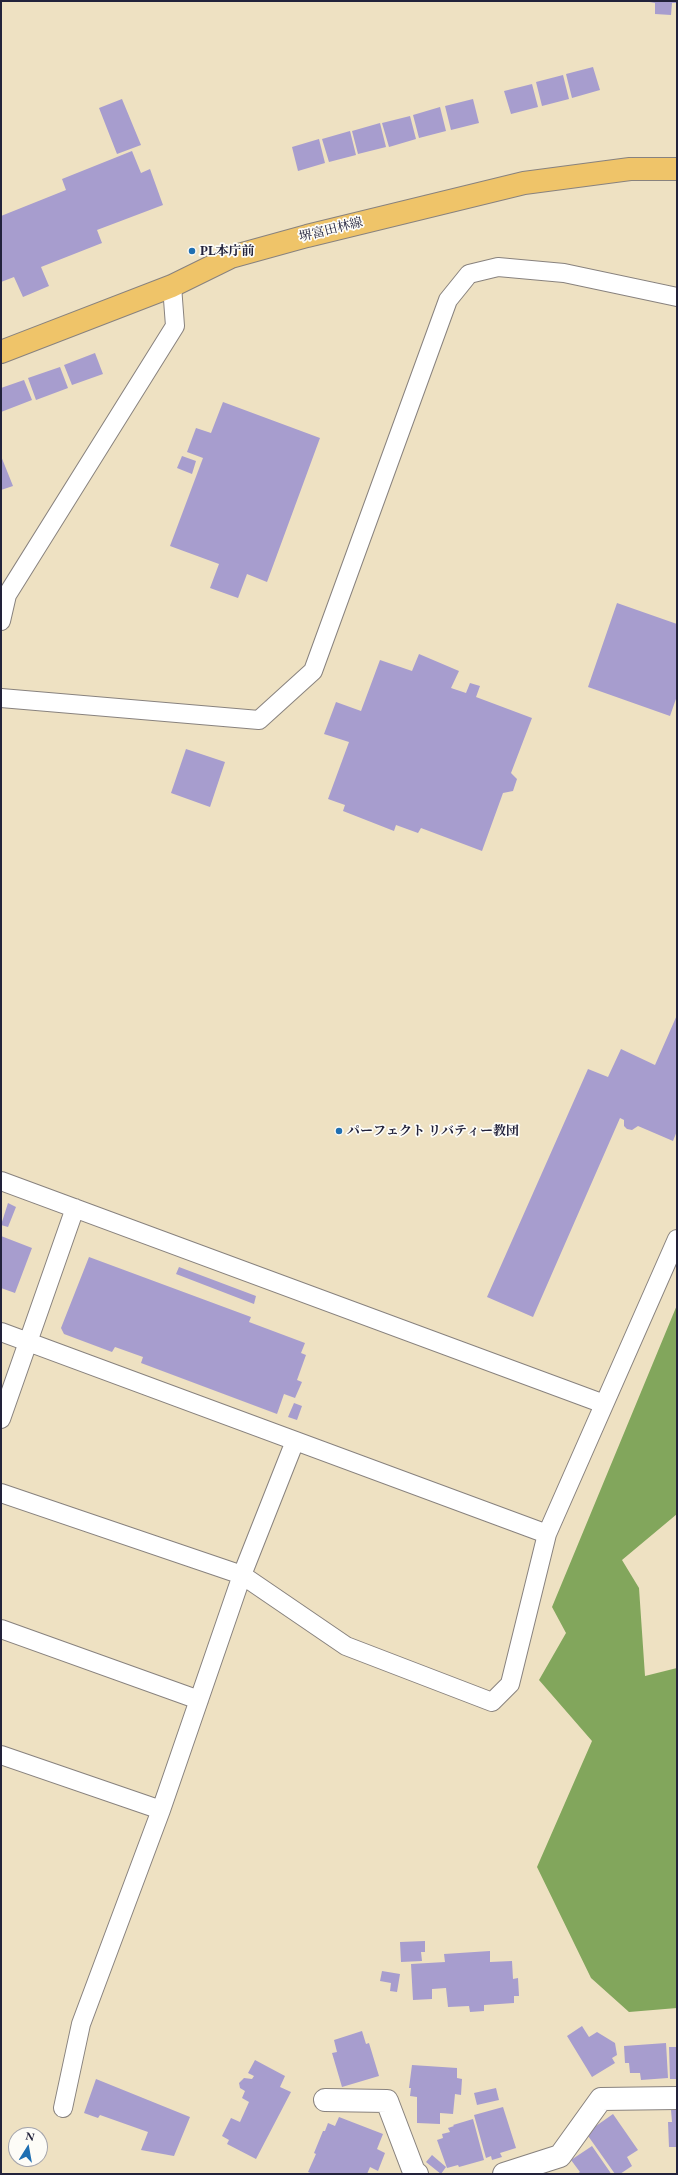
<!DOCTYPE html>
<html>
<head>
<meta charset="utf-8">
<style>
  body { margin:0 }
  #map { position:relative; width:678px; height:2175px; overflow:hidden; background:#eee1c2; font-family:"EB Garamond",serif }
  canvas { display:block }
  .frame { position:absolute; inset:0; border:2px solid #22223b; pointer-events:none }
  .north { position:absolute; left:8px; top:2127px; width:40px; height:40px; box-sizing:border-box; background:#fdfcf7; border:1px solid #a5a5ac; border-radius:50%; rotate:11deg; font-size:11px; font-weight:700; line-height:16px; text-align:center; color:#22223b }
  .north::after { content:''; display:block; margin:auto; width:14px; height:18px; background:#1f6fb2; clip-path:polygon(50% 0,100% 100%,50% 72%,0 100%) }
</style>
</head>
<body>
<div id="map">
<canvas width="678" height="2175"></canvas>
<div class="frame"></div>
<div class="north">N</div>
</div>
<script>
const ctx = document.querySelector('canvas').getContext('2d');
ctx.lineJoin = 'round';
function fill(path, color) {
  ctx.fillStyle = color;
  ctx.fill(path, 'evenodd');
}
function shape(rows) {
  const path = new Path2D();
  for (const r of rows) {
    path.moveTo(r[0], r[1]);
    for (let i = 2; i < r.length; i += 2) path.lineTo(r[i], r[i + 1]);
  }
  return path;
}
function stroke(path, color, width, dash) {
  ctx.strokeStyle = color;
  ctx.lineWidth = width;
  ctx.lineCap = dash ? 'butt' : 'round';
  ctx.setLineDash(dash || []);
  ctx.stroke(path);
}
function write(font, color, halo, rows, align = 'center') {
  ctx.font = font + ' "EB Garamond","Noto Serif JP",serif';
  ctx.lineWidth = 3.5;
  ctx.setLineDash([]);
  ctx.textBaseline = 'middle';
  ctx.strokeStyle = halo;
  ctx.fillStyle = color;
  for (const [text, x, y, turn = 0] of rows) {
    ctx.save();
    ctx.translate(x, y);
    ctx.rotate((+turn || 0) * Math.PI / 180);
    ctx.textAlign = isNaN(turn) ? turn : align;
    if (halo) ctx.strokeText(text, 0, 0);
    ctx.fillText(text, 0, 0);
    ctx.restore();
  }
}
fill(shape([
  [677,1305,677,1514,622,1560,639,1588,645,1676,677,1668,677,2008,629,2012,591,1978,537,1867,592,1741,539,1680,566,1633,552,1607]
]), '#82a65c');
fill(shape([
  [644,1,677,1,677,3,672,3,671,15,655,14,655,3],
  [593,67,600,90,572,98,566,74],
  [563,75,569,99,542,106,536,82],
  [532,84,538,107,511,114,504,91],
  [122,99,141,145,117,154,99,108],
  [473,99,479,123,451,130,445,106],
  [440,107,446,131,419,138,413,115],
  [410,116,416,139,389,147,382,123],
  [380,123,386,147,358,154,352,131],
  [350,131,356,155,329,162,322,139],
  [319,139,325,163,298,171,292,147],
  [132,151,141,173,150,169,163,205,97,230,102,243,41,267,49,286,23,297,14,277,1,282,1,216,66,190,62,179],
  [95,353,103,374,72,385,64,365],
  [60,367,68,388,36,400,28,378],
  [24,380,32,400,1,412,1,388],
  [223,402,320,438,267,582,247,574,238,598,210,588,219,564,170,546,203,458,187,452,196,428,211,433],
  [1,456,13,486,1,490],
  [182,456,196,461,192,474,177,468],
  [617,603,677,624,677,696,670,716,588,687],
  [419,654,459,671,451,688,466,693,470,683,480,686,476,697,532,718,511,773,517,779,513,791,503,793,482,851,421,828,418,833,396,825,394,831,343,811,345,805,328,799,349,742,324,734,336,702,361,711,380,660,412,671],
  [186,749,225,762,210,807,171,793],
  [677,1015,677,1131,673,1141,638,1126,632,1130,627,1129,624,1126,624,1120,620,1118,533,1317,487,1297,588,1069,608,1077,621,1049,655,1065],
  [8,1203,16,1207,8,1227,1,1225],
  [1,1236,32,1248,15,1293,1,1288],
  [89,1257,251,1317,249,1322,305,1343,301,1353,306,1355,297,1380,302,1382,295,1398,284,1394,277,1414,141,1363,143,1357,115,1347,112,1352,64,1334,61,1328],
  [179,1267,256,1296,254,1304,176,1274],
  [294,1403,302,1406,297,1420,288,1417],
  [425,1941,425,1952,421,1952,422,1961,401,1962,400,1942],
  [490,1951,490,1962,512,1961,513,1979,518,1978,519,1996,514,1996,514,2003,484,2005,484,2011,470,2012,469,2006,448,2007,446,1988,432,1989,432,1999,413,2000,411,1964,445,1962,444,1954],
  [382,1971,400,1974,397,1992,390,1991,391,1983,380,1981],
  [582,2026,589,2037,597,2032,615,2043,617,2055,612,2058,615,2063,592,2077,567,2036],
  [362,2031,366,2044,369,2043,379,2076,342,2087,332,2053,337,2052,334,2040],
  [666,2043,668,2078,641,2080,640,2073,630,2073,629,2063,625,2063,624,2046],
  [669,2047,677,2047,677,2079,670,2079],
  [255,2060,285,2076,280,2087,291,2092,256,2159,227,2144,229,2140,222,2136,231,2118,240,2122,249,2102,242,2098,245,2091,240,2088,239,2083,244,2078,252,2079,254,2076,248,2073],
  [412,2065,457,2068,457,2078,462,2079,461,2095,455,2094,453,2114,440,2113,440,2124,417,2123,417,2097,410,2096,411,2088,409,2088],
  [96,2079,190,2117,174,2156,141,2150,148,2132,100,2115,98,2118,84,2113],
  [496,2088,499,2100,477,2105,474,2093],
  [503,2107,516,2148,500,2153,502,2157,492,2160,491,2156,486,2158,474,2115],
  [671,2110,677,2110,677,2147,669,2147,668,2122,672,2122],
  [613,2114,638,2150,627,2157,632,2166,620,2174,615,2174,586,2133],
  [339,2117,383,2134,377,2149,385,2153,378,2171,370,2167,367,2174,313,2174,308,2172,316,2154,314,2153,323,2131,325,2131,328,2123,335,2126],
  [473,2119,484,2160,459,2167,458,2165,447,2168,437,2140,443,2138,442,2134,450,2132,448,2128,454,2126,453,2125],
  [592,2146,610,2172,611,2174,577,2174,580,2172,571,2160],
  [432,2155,446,2167,441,2174,426,2162]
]), '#a79dce');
const service = shape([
  [1,621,7,595,175,326,172,286],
  [1,698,259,720,313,671,448,300,469,274,498,267,564,273,677,297],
  [1,1181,604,1404],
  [1,1332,547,1534],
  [1,1419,75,1208],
  [1,1493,242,1575,346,1646,492,1702,510,1684,547,1534,677,1239],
  [1,1629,199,1700],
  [1,1755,161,1810],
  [63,2108,81,2024,161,1810,242,1575,295,1441]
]);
const minor = shape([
  [325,2100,387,2101,414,2172,417,2174],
  [504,2174,560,2156,601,2099,677,2098]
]);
const primary = shape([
  [1,352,172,286,231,257,307,236,524,183,630,169,677,169]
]);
stroke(service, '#88827e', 20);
stroke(minor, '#88827e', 24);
stroke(primary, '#88827e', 24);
stroke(service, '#fff', 18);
stroke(minor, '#fff', 22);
stroke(primary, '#efc469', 22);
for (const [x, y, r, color] of [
  [192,251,4,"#1f6fb2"],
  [339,1131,4,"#1f6fb2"]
]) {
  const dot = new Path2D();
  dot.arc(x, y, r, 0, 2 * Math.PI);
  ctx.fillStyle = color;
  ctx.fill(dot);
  stroke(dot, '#fdfcf7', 1.5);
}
write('13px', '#22223b', '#fdfcf7', [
  ["堺富田林線",331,230,-14]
]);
write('bold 13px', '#22223b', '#fdfcf7', [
  ["PL本庁前",200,251],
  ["パーフェクト リバティー教団",347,1131]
], 'left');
</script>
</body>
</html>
